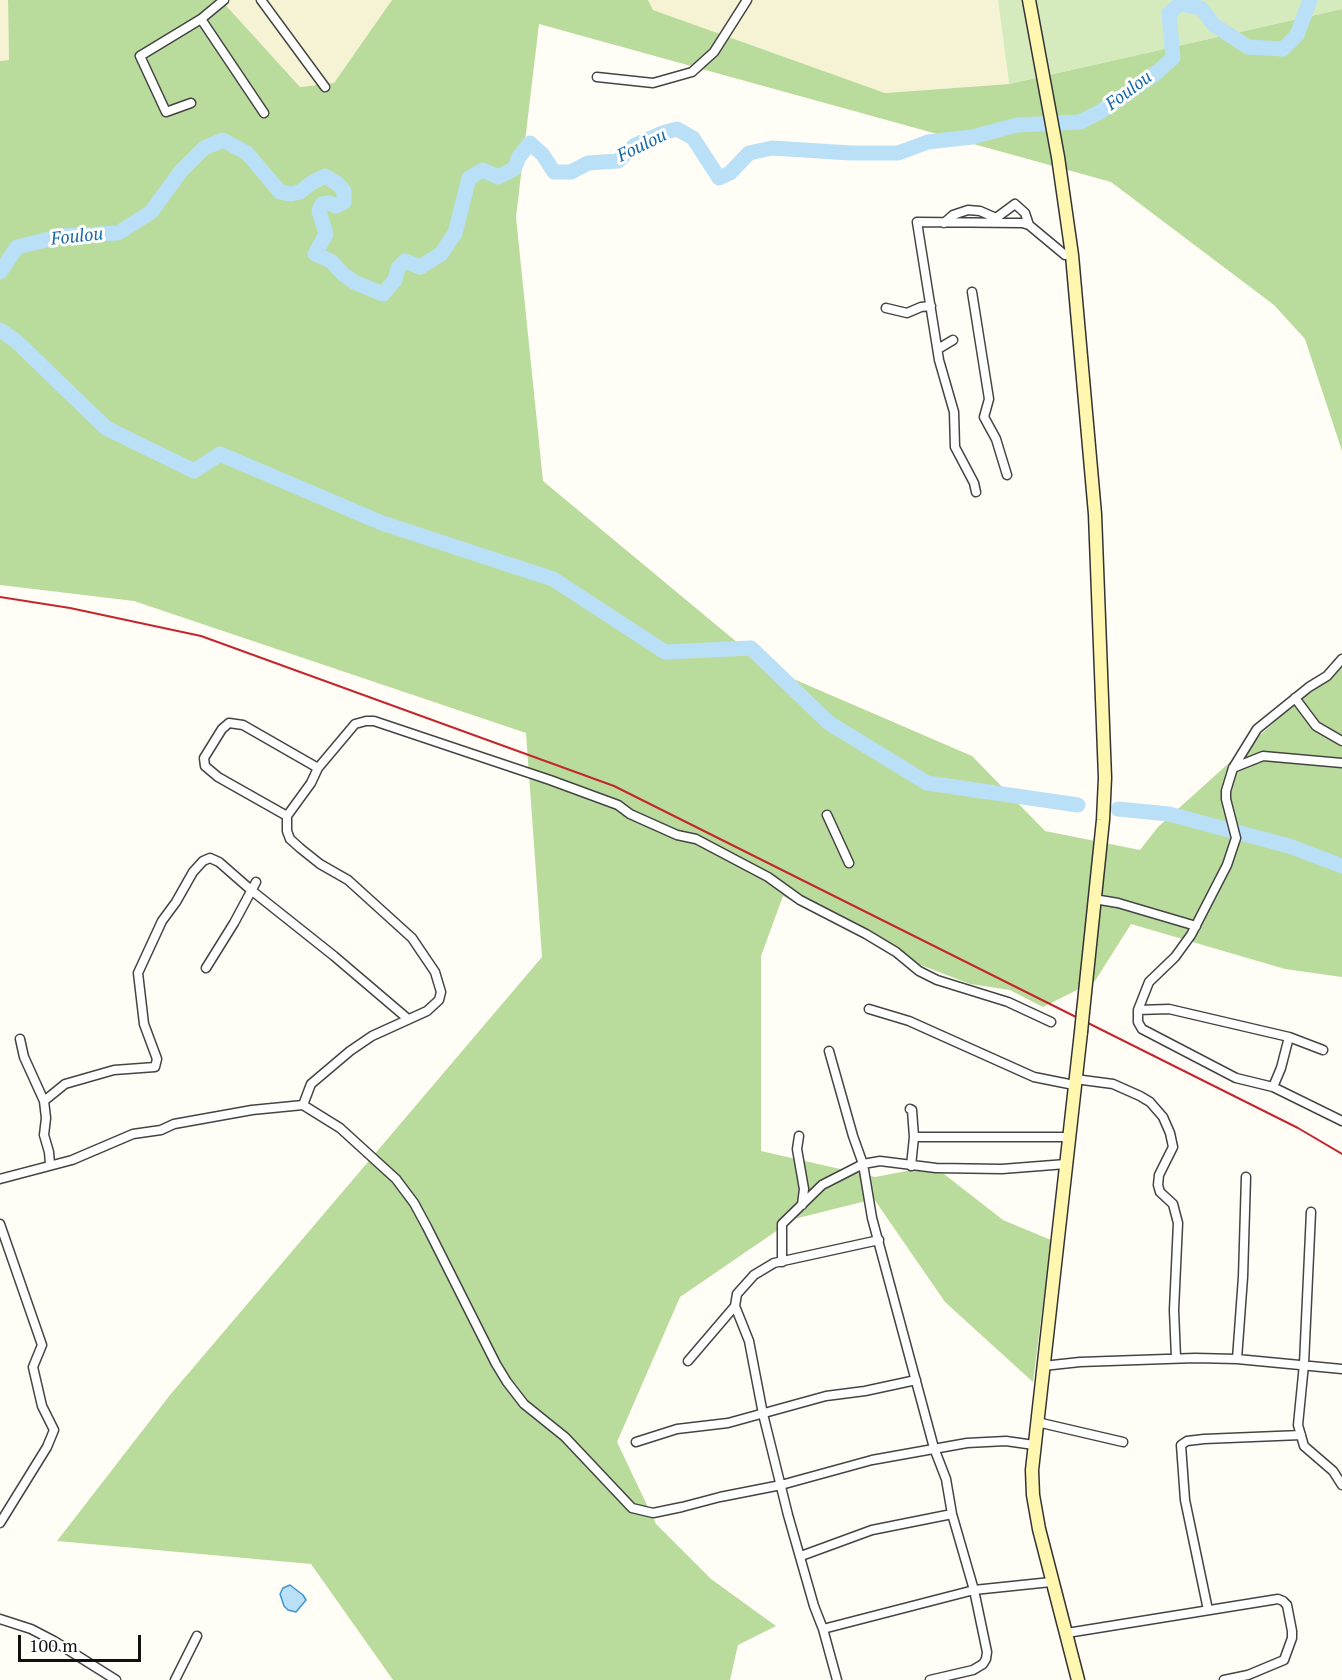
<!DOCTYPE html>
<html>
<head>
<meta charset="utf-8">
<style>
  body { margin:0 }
  #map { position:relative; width:1342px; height:1680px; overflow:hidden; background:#fffdf5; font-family:"PT Serif",serif }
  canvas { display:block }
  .scale { position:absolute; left:18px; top:1635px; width:123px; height:27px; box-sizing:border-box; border:3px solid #111; border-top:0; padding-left:8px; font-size:18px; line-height:21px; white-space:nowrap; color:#111; -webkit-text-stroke:4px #fff; paint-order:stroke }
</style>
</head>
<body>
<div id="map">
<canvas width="1342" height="1680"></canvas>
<div class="scale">100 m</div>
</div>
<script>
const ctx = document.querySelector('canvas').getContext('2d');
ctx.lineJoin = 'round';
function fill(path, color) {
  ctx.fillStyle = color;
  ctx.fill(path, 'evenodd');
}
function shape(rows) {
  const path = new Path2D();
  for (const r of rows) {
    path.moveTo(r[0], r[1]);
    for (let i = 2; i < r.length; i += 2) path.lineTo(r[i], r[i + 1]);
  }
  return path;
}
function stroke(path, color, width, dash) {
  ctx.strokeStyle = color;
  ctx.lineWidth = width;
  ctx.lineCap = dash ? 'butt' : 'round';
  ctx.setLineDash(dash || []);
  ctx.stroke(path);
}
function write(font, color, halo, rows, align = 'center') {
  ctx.font = font + ' "PT Serif",serif';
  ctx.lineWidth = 6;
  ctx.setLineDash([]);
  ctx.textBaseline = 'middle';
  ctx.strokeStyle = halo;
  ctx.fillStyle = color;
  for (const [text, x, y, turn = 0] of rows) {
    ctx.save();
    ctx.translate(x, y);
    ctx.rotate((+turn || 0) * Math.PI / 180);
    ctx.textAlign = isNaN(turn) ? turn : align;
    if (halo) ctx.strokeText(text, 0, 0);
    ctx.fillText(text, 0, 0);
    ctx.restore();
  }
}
fill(shape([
  [0,0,8,0,9,60,0,61],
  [221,0,392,0,334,83,300,87],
  [648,0,998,0,1009,84,885,93,652,10]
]), '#f6f3d4');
fill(shape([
  [998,0,1342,0,1342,9,1009,84]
]), '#d5ebbd');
fill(shape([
  [8,0,221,0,300,87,334,83,392,0,648,0,653,10,885,93,1009,84,1342,9,1342,451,1305,339,1274,305,1111,182,539,24,516,217,543,481,768,668,972,756,1045,831,1140,850,1158,827,1342,661,1342,977,1285,969,1131,924,1095,981,1043,1007,1010,990,970,984,905,959,783,896,761,956,761,1151,875,1177,912,1170,944,1174,1003,1220,1051,1240,1033,1382,945,1302,874,1199,794,1219,680,1297,617,1442,656,1524,711,1579,776,1626,738,1645,730,1680,393,1680,311,1564,57,1541,170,1395,542,957,526,733,134,601,0,585,0,61,9,60]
]), '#b9dc9c');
const water = shape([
  [290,1585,303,1595,306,1600,296,1612,288,1610,284,1606,280,1594,283,1588,290,1585]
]);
fill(water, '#b9e0f7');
stroke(water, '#3f96cf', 1.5);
stroke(shape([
  [0,272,17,247,62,236,118,233,151,212,181,171,204,148,223,140,247,153,280,192,291,194,300,192,311,183,325,176,338,184,344,191,344,202,336,206,329,203,322,204,319,211,326,234,315,254,331,261,343,274,354,282,383,294,395,280,398,268,405,261,420,267,441,254,455,233,469,178,483,170,498,177,514,169,519,157,530,143,543,155,554,172,571,172,588,163,618,161,635,145,662,133,677,129,693,138,719,178,730,173,749,153,772,148,851,153,898,153,928,142,972,137,1017,125,1080,122,1100,112,1156,73,1173,58,1169,13,1180,4,1201,8,1214,25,1248,47,1283,49,1297,35,1310,0],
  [0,330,16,341,106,428,194,471,220,454,382,523,553,579,665,652,751,648,829,723,927,783,1078,805],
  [1118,809,1169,814,1289,846,1342,866]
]), '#b9e0f7', 15);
const street = shape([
  [224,0,201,19,264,113],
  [261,0,325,87],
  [597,77,653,83,692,72,714,52,747,0],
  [191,103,166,112,140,56,201,19],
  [944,223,953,215,968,210,980,211,996,218,1015,204,1025,213,1029,225],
  [972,292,989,399,984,417,996,439,1007,475],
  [886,308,907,313,921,307,931,306],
  [938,349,953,340],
  [976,492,974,483,955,447,954,412,939,360,917,222,1022,223,1029,225,1065,255,1072,255],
  [1342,659,1327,676,1309,687,1257,729,1233,768,1226,791,1226,799,1236,838,1227,865,1191,935,1175,957,1149,982,1138,1010,1138,1022,1142,1029,1236,1078,1273,1087,1342,1121],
  [1295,698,1316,726,1342,741],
  [1233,768,1263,756,1342,763],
  [827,815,849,863],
  [287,816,218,777,205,766,204,758,222,729,229,723,243,725,318,768],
  [1094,899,1118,903,1196,926],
  [206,968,234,923,256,882],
  [869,1009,909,1021,1034,1077,1074,1085],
  [1138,1010,1169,1009,1289,1037,1323,1050],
  [20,1039,24,1057,44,1101,46,1118,44,1135,49,1152,50,1164],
  [829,1051,853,1136,863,1164,872,1218,934,1448,946,1479,952,1514,974,1590,987,1652,986,1659,983,1664,973,1670,930,1680],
  [1075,1079,1113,1084,1140,1096,1150,1102,1163,1117,1170,1133,1173,1147,1159,1175,1158,1185,1160,1192,1173,1204,1178,1223,1174,1310,1176,1358],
  [1273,1087,1281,1068,1289,1037],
  [44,1101,65,1084,114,1070,155,1067,157,1059,144,1024,138,973,162,921,176,902,193,872,203,861,210,858,219,862,251,890,334,956,408,1019],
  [303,1105,311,1084,350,1051,372,1036,427,1011,439,1000,441,992,435,972,412,938,348,880,320,864,300,848,290,839,287,831,287,816,311,783,318,768,355,724,366,721,374,721,550,780,618,805,630,814,677,835,696,839,768,877,800,900,866,934,896,952,919,971,937,980,1008,1002,1051,1022],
  [910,1109,912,1110,914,1137,911,1166],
  [799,1136,797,1149,804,1189,802,1205],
  [914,1137,1068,1137],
  [0,1179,72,1160,133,1134,161,1130,174,1124,252,1110,303,1105,340,1128,396,1179,414,1203,427,1227,496,1364,507,1382,524,1404,565,1437,632,1508,653,1513,682,1507,720,1497,781,1485,872,1460,967,1443,1006,1441,1034,1445],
  [1311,1212,1304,1364,1298,1425,1304,1446,1333,1471,1342,1485],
  [0,1224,42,1345,33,1367,42,1406,54,1430,47,1447,0,1523],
  [782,1262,782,1224,822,1185,863,1164,880,1161,936,1168,1002,1169,1066,1164],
  [1237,1359,1243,1277,1246,1177],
  [688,1361,735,1306],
  [1043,1366,1080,1362,1195,1358,1237,1359,1342,1369],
  [1037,1422,1123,1442],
  [636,1442,677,1429,728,1423,826,1396,865,1391,916,1380],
  [801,1556,872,1530,952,1514],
  [1208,1610,1185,1500,1181,1445,1187,1441,1204,1439,1301,1435],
  [0,1619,31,1629,54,1641,116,1680],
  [823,1629,974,1590,1051,1582],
  [1067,1633,1278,1599,1283,1601,1287,1605,1292,1631,1292,1638,1284,1660,1248,1675,1224,1680],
  [175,1680,197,1636],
  [837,1680,823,1629,814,1606,788,1515,763,1414,749,1341,735,1306,737,1294,754,1275,774,1263,879,1240]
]);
const secondary = shape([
  [1029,0,1058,157,1072,255,1095,514,1105,778,1103,820,1083,1012],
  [1078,1680,1039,1529,1033,1495,1032,1470,1081,1032]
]);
stroke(street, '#444', 11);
stroke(secondary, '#333', 15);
stroke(street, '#fff', 8);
stroke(secondary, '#fff6b0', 12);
stroke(shape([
  [0,597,70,608,201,636,614,786,1298,1128,1342,1154]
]), '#c4262e', 2);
const secondaryBridge = shape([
  [1081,1032,1083,1012]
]);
stroke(secondaryBridge, '#333', 15, []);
stroke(secondaryBridge, '#fff6b0', 12);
write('italic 18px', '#1768a6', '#fff', [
  ["Foulou",1129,91,-37],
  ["Foulou",642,146,-26],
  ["Foulou",77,237,-6]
]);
</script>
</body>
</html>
